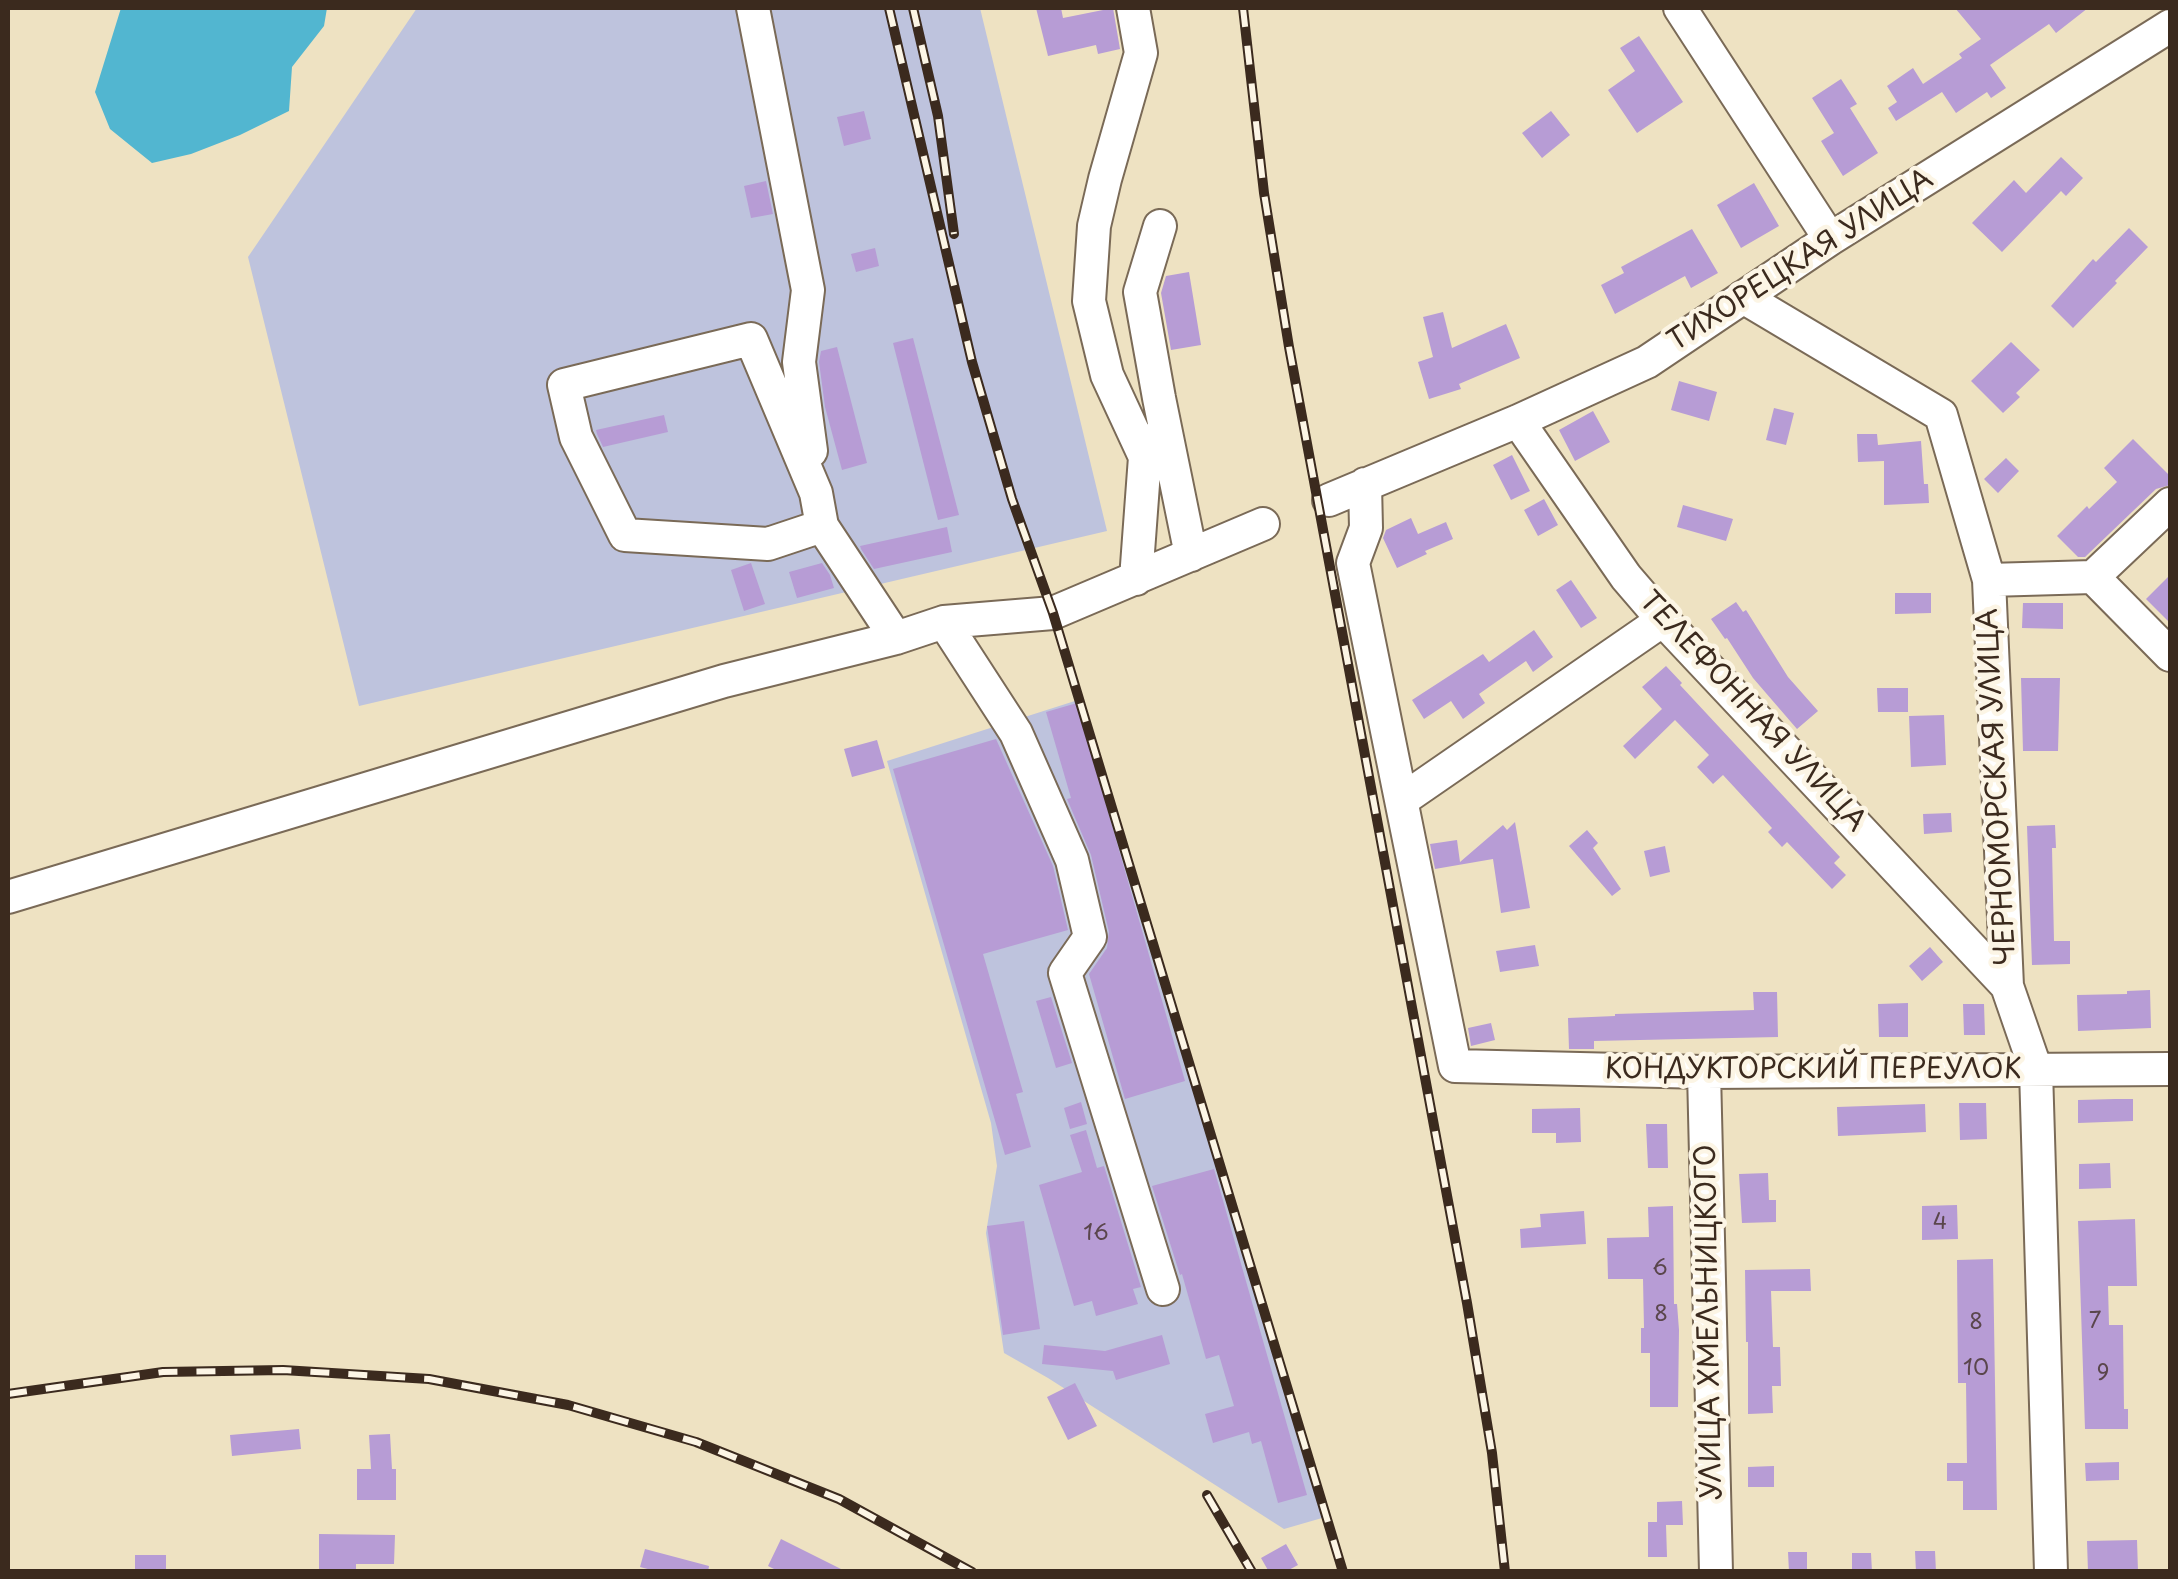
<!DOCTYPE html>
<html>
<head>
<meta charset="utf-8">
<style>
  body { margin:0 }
  #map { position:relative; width:2178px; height:1579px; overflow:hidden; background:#eee2c2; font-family:"Playpen Sans",sans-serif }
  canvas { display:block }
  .frame { position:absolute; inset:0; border:10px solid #3b2a1e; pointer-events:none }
</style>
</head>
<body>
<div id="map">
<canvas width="2178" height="1579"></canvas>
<div class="frame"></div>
</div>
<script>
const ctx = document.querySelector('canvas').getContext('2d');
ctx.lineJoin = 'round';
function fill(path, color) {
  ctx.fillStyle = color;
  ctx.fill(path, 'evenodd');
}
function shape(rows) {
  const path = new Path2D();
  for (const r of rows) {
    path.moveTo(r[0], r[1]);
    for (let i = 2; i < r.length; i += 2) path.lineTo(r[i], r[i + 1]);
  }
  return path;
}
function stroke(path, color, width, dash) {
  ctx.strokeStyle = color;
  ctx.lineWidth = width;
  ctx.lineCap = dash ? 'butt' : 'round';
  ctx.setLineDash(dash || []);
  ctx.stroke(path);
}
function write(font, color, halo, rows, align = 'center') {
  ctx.font = font + ' "Playpen Sans",sans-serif';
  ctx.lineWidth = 9;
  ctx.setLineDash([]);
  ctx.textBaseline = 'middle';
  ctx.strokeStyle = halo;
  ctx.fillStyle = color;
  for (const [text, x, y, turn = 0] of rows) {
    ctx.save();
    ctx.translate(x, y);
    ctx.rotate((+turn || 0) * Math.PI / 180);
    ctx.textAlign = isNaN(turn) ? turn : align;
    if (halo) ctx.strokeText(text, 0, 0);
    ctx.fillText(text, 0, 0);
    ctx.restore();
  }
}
fill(shape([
  [417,8,980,8,1107,531,359,706,248,257],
  [1078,700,1322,1518,1284,1529,1048,1378,1004,1353,986,1233,997,1166,991,1123,887,761]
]), '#bec3dd');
fill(shape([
  [121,8,327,8,324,26,292,67,289,111,240,135,191,154,152,163,110,129,95,92]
]), '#52b6d0');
fill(shape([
  [1036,8,1061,8,1063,18,1113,8,1120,49,1098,54,1096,45,1048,56],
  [1955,8,2088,8,2056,33,2049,24,1990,65,2006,88,1991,98,1987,92,1956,113,1942,92,1896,121,1888,108,1897,102,1887,86,1913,68,1923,84,1962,58,1959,54,1981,39],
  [1639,36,1683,102,1637,133,1608,90,1635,71,1620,48],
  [1841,79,1857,104,1850,108,1878,153,1843,176,1821,141,1834,133,1812,98],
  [864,111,871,139,844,146,837,117],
  [1551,111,1570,135,1542,158,1522,133],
  [2061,157,2083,178,2066,196,2061,191,2002,252,1972,223,2014,180,2026,193],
  [766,181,773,214,751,218,744,186],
  [1754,183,1779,226,1741,248,1717,205],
  [2129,228,2148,247,2115,281,2117,283,2073,328,2051,306,2093,259,2096,262],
  [1692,229,1718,273,1691,288,1685,276,1615,314,1601,285,1624,273,1621,267],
  [875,248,879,266,856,272,851,254],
  [1189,272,1201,345,1171,350,1161,293,1166,276],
  [1443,312,1452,348,1506,324,1520,358,1459,384,1461,389,1429,399,1418,362,1433,357,1423,317],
  [913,338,959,515,938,520,893,343],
  [2011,342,2040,370,2016,393,2020,397,2003,413,1971,381],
  [837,347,867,463,842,470,825,407,819,362,821,351],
  [1679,381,1717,392,1709,421,1671,410],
  [1774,408,1794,413,1786,445,1766,440],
  [1593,411,1610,442,1575,461,1559,430],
  [664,415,668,432,603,447,597,434,596,430],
  [1857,434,1877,434,1878,445,1921,441,1924,484,1928,484,1929,503,1884,505,1884,461,1858,462],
  [2133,439,2170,476,2170,485,2156,489,2085,557,2078,557,2057,536,2087,506,2089,509,2117,482,2104,468],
  [1512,455,1530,491,1511,500,1493,465],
  [2006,458,2019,471,1998,493,1984,479],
  [1544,499,1558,525,1538,536,1524,510],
  [1683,505,1733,519,1726,541,1677,527],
  [1411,518,1418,534,1446,522,1453,539,1425,551,1427,554,1397,568,1383,538,1386,530],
  [947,527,952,552,874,569,861,549,860,546],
  [751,563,765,604,744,611,731,570],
  [822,563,830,575,834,588,797,598,789,572],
  [2170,575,2170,623,2146,599],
  [1571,580,1597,618,1581,628,1556,590],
  [1895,593,1931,593,1931,613,1895,614],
  [1736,602,1743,612,1746,610,1788,677,1818,711,1797,729,1753,678,1727,638,1725,639,1711,619],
  [2023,603,2063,603,2063,629,2022,628],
  [1534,630,1553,657,1533,672,1526,661,1479,694,1485,703,1463,719,1451,701,1424,719,1412,700,1483,654,1489,662],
  [1666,666,1682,683,1680,685,1840,857,1834,863,1846,875,1832,889,1787,842,1782,847,1768,832,1772,828,1723,775,1713,784,1697,767,1709,755,1675,720,1635,759,1623,746,1662,709,1642,687],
  [2021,678,2060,678,2058,751,2023,751],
  [1877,688,1908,688,1908,712,1878,712],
  [1077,703,1185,1081,1125,1099,1089,974,1107,948,1109,932,1091,855,1067,799,1071,798,1046,712],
  [1944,715,1946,765,1911,767,1909,716],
  [996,739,1053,866,1068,930,983,954,1023,1092,1016,1094,1031,1147,1005,1155,893,769],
  [877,740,885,768,852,777,844,749],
  [1951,813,1952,832,1924,834,1923,814],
  [1515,822,1530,908,1501,913,1493,859,1435,869,1430,844,1457,840,1460,862,1503,825,1507,830],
  [2055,825,2056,848,2052,848,2054,941,2070,941,2070,964,2032,965,2027,826],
  [1587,830,1598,843,1593,848,1621,889,1612,896,1569,846],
  [1665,846,1670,872,1650,877,1644,851],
  [1535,945,1539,966,1500,972,1496,951],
  [1930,947,1943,962,1922,981,1909,966],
  [2150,990,2151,1028,2078,1031,2077,995,2127,994,2127,991],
  [1753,992,1777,992,1778,1037,1594,1041,1594,1049,1569,1049,1568,1018,1615,1016,1615,1014,1754,1010],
  [1051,997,1072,1063,1056,1068,1036,1001],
  [1908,1003,1908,1037,1879,1037,1878,1004],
  [1963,1004,1984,1004,1985,1035,1964,1035],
  [1491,1023,1495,1040,1471,1046,1468,1028],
  [2115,1099,2133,1099,2133,1121,2078,1123,2078,1100],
  [1081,1102,1087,1124,1070,1129,1064,1108],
  [1959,1103,1986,1103,1987,1139,1960,1140],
  [1925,1104,1926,1132,1838,1136,1837,1107],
  [1580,1108,1581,1142,1556,1143,1556,1133,1532,1133,1532,1109],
  [1646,1124,1667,1124,1668,1168,1648,1168],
  [1086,1130,1097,1168,1104,1166,1141,1287,1133,1289,1138,1304,1096,1316,1092,1301,1074,1306,1039,1185,1082,1172,1070,1135],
  [2110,1163,2111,1188,2079,1189,2079,1164],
  [1214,1169,1307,1495,1278,1503,1261,1441,1252,1444,1249,1432,1213,1443,1205,1414,1234,1406,1219,1355,1206,1359,1182,1274,1180,1275,1152,1186],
  [1768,1173,1769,1200,1776,1200,1776,1222,1742,1223,1739,1174],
  [1957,1205,1958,1239,1922,1240,1922,1206],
  [1673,1206,1674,1304,1677,1304,1679,1330,1678,1407,1650,1407,1650,1353,1641,1353,1641,1328,1644,1328,1643,1279,1608,1279,1607,1238,1649,1237,1648,1207],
  [1584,1211,1586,1244,1521,1248,1520,1229,1541,1227,1540,1214],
  [2135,1219,2137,1286,2108,1286,2109,1325,2123,1325,2124,1409,2128,1409,2128,1429,2085,1429,2078,1221],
  [1024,1221,1040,1329,1003,1335,987,1226],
  [1993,1259,1997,1510,1963,1510,1963,1481,1947,1481,1947,1463,1967,1463,1966,1383,1958,1383,1957,1260],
  [1810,1269,1811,1291,1771,1291,1773,1347,1780,1347,1781,1386,1772,1386,1773,1413,1748,1414,1748,1342,1746,1342,1745,1270],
  [1162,1335,1170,1364,1116,1380,1113,1371,1042,1364,1044,1345,1105,1351],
  [1075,1383,1097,1426,1068,1440,1047,1397],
  [299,1429,301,1449,232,1456,230,1435],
  [390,1434,392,1469,396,1469,396,1500,357,1500,357,1469,371,1469,369,1435],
  [2119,1462,2119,1480,2086,1481,2085,1463],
  [1774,1466,1774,1487,1748,1487,1748,1467],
  [1682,1501,1683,1525,1666,1525,1667,1557,1648,1557,1648,1522,1657,1522,1657,1502],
  [319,1534,395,1535,394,1564,356,1564,356,1572,319,1572],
  [781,1539,847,1572,780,1572,768,1566],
  [2137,1540,2138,1572,2088,1572,2087,1541],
  [1286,1544,1298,1565,1285,1572,1269,1572,1261,1558],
  [645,1549,709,1566,708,1572,659,1572,640,1567],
  [1915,1551,1935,1551,1936,1572,1916,1572],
  [1788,1552,1807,1552,1807,1572,1789,1572],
  [1852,1553,1871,1553,1872,1572,1852,1572],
  [135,1555,166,1555,166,1572,135,1572]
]), '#b79cd5');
const minor = shape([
  [753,8,808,290,799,362,811,451],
  [1133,8,1141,53,1105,179,1094,226,1089,301,1107,375,1145,457],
  [1680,8,1830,239],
  [1160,226,1140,292,1159,398,1191,555],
  [1743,297,1941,415,1989,580,2007,986,2036,1070,2051,1572],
  [1518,421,1626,577,1663,620,2007,986],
  [1365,484,1366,528,1353,563,1455,1066,1704,1072,2170,1069],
  [1329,500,1518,421,1647,362,1830,239,2170,26],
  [822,526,768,544,625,535,576,437,564,385,751,339,816,493,822,526,896,638],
  [2093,577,2170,655],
  [1136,579,1145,457,1149,440],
  [1989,580,2093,577,2170,504],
  [944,622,1016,733,1072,860,1090,937,1065,973,1163,1289],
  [1402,800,1663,620],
  [8,897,724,681,896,638,944,622,1053,613,1263,524],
  [1704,1072,1716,1572]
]);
stroke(minor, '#7a6a57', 36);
stroke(minor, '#fff', 32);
const rail = shape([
  [889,8,972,362,1012,499,1053,613,1343,1572],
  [913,8,938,116,954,234],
  [1243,8,1264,193,1289,347,1467,1303,1492,1453,1505,1572],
  [8,1394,163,1372,283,1370,429,1379,568,1405,696,1442,839,1499,972,1572],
  [1207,1495,1252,1572]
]);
stroke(rail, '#3b2a1e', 10);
stroke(rail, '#fcf5e5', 6, [19]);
write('22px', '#5a464c', null, [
  ["4",1940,1223],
  ["16",1096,1234],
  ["6",1660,1269],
  ["8",1661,1315],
  ["7",2095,1322],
  ["8",1976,1323],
  ["10",1976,1369],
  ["9",2103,1374]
]);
write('28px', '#3b2a1e', '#fcf5e5', [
  ["ТИХОРЕЦКАЯ УЛИЦА",1801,261,-33],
  ["ТЕЛЕФОННАЯ УЛИЦА",1752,712,47],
  ["ЧЕРНОМОРСКАЯ УЛИЦА",1998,787,-93],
  ["КОНДУКТОРСКИЙ ПЕРЕУЛОК",1813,1070],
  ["УЛИЦА ХМЕЛЬНИЦКОГО",1710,1322,-91]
]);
</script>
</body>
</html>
